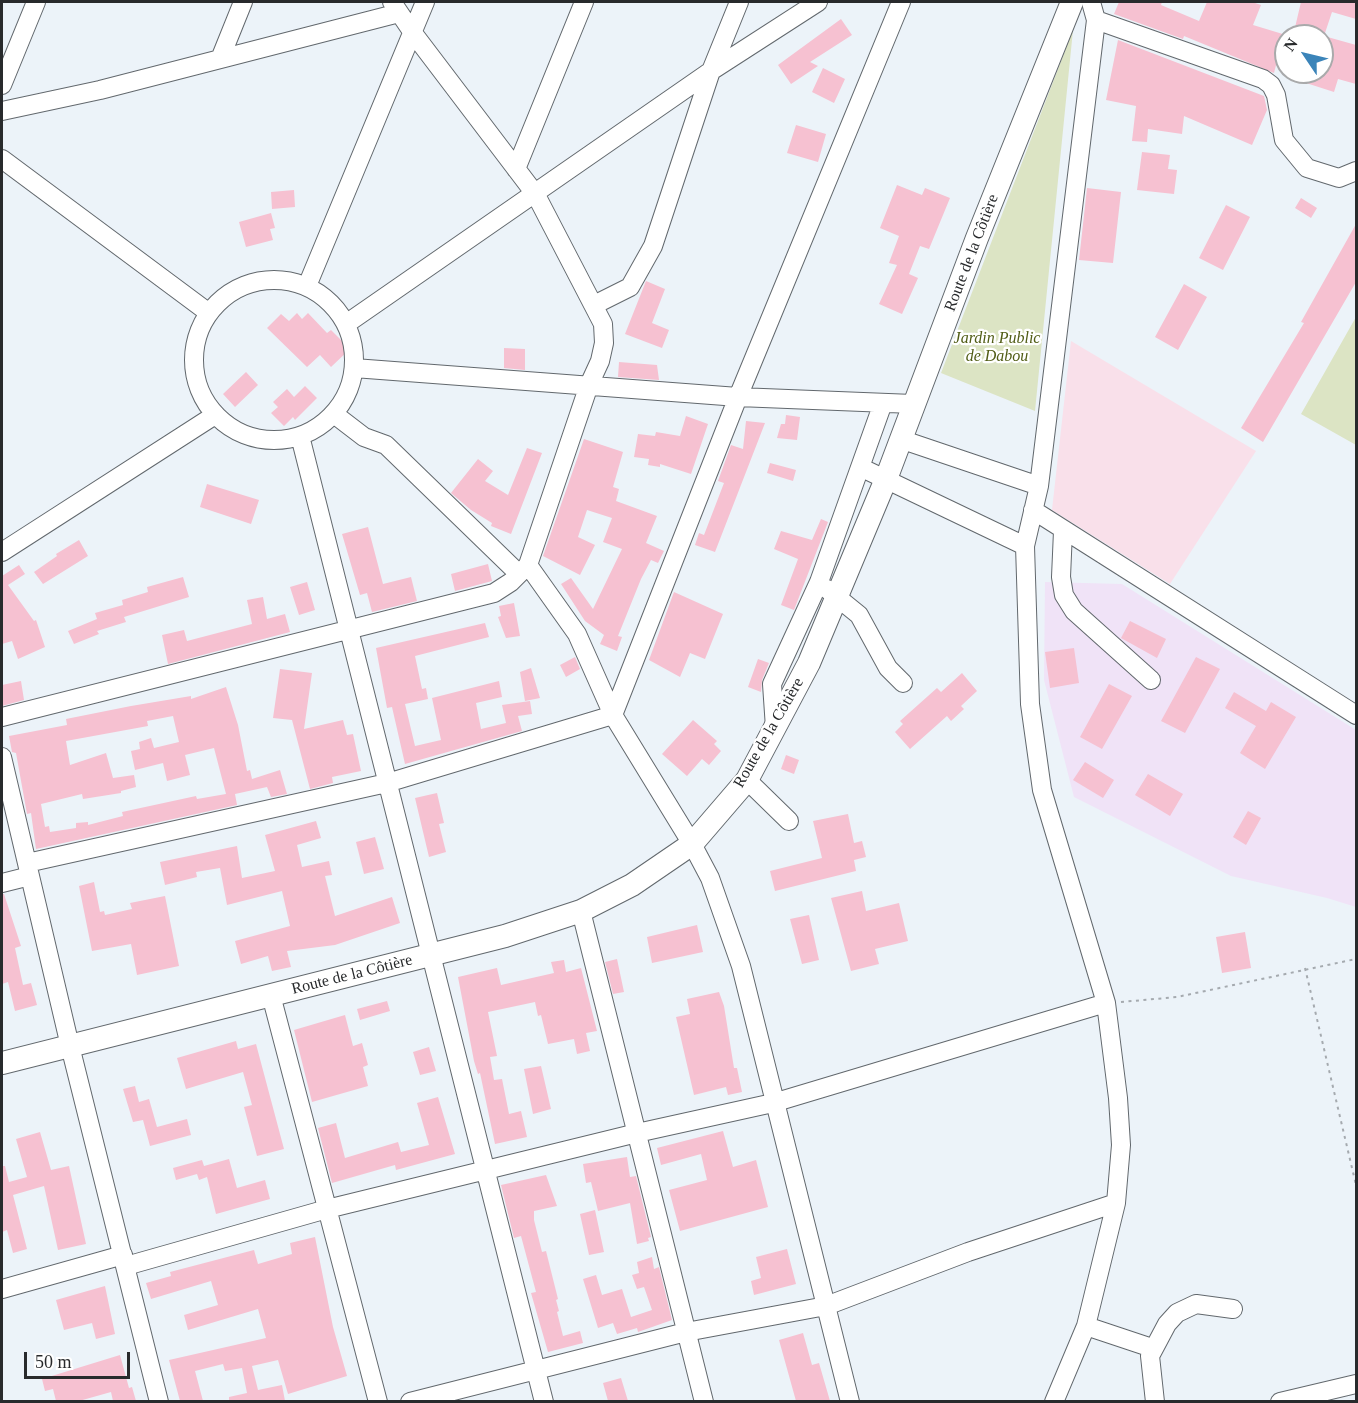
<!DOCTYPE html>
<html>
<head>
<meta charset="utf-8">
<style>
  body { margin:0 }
  #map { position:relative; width:1358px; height:1403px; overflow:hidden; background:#ecf3f9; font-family:Georgia,serif }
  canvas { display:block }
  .frame { position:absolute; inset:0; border:3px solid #282a2c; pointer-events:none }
  .north { position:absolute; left:1274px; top:24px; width:60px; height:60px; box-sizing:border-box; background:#fff; border:2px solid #a9aaab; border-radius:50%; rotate:305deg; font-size:16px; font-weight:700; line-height:24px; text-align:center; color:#282a2c }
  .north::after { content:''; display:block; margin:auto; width:21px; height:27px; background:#3b84b9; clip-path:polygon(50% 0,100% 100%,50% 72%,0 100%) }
  .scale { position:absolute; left:24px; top:1352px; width:106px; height:27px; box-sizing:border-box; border:3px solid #282a2c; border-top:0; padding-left:8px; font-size:18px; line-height:21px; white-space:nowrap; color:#282a2c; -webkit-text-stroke:4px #fff; paint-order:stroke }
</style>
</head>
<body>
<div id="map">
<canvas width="1358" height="1403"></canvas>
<div class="frame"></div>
<div class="north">N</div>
<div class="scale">50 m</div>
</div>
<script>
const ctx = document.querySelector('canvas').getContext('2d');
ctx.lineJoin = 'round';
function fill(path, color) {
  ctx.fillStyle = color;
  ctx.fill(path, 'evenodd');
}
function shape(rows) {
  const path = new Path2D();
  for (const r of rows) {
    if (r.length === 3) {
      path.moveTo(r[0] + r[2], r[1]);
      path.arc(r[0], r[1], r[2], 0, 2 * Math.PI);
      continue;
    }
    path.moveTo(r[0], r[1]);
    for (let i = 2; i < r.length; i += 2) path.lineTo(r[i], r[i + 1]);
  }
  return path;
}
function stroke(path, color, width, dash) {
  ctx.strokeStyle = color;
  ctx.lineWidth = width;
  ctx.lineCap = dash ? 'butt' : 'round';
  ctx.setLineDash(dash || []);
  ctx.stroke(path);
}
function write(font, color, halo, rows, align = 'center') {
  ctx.font = font + ' Georgia,serif';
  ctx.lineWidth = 4.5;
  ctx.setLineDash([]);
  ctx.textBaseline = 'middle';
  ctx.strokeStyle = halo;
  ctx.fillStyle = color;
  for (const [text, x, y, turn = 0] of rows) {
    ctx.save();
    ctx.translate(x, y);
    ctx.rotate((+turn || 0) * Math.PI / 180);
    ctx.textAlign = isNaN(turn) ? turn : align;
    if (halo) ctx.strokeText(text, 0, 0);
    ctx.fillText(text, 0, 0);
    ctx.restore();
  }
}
fill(shape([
  [1071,341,1256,451,1170,584,1052,510]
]), '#f9e0ea');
fill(shape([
  [1045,582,1122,584,1356,730,1356,907,1327,898,1231,876,1074,797,1044,680]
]), '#f0e3f7');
fill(shape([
  [1073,30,1035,411,941,373],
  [1356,317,1356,445,1301,414]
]), '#dce4c4');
fill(shape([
  [1119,2,1162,2,1161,5,1199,21,1207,2,1252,2,1261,5,1253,25,1286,35,1286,68,1276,65,1274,73,1184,36,1183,39,1114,14],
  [1301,2,1356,2,1356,19,1332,12,1324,36,1356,45,1356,84,1338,79,1334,92,1303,82,1306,72,1322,72,1322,36,1293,36],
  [841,19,852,35,810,62,818,66,791,84,778,65],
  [1118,40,1264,96,1267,110,1252,145,1184,116,1182,134,1148,129,1147,142,1132,141,1136,106,1106,100],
  [823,68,845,79,834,103,812,92],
  [796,125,826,134,818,162,787,153],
  [1142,152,1170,155,1168,169,1177,170,1174,194,1137,190],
  [897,185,922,195,925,188,950,198,929,249,920,246,909,274,918,278,902,314,879,304,897,265,889,263,899,236,880,228],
  [1087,188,1121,192,1113,263,1079,260],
  [294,190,295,207,272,209,271,192],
  [1301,198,1317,208,1311,218,1295,208],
  [1226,205,1250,217,1223,270,1199,258],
  [271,213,275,228,270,229,273,240,246,247,239,222],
  [1356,224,1356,282,1263,442,1241,428,1304,323,1301,322],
  [646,281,665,289,652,323,669,330,662,348,625,334],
  [1184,284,1207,297,1178,350,1155,337],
  [297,313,302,319,308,313,327,333,331,330,350,349,331,367,320,355,307,367,267,328,281,314,289,321],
  [504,348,525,349,525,370,504,368],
  [619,362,657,365,659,380,618,377],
  [246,372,258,385,235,407,223,394],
  [305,386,317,398,295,420,293,417,284,426,271,413,278,407,273,402,287,389,294,397],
  [786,415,800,417,797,440,777,438,781,424,785,424],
  [686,416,708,424,691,474,660,464,660,467,648,465,649,459,634,457,638,434,655,436,656,432,680,436],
  [746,421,765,423,715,552,695,545,699,533,704,535,724,483,718,481,731,445,743,449],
  [584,439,623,452,613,487,619,489,616,501,657,516,646,543,664,551,658,563,651,560,641,579,618,636,622,637,617,651,600,644,604,635,585,621,561,584,571,578,593,609,622,549,603,542,612,518,587,510,578,537,595,545,580,575,543,556],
  [527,448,542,453,511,534,491,526,492,523,471,510,451,493,478,459,493,471,485,481,508,495],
  [770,463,796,470,793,481,767,473],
  [207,484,259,500,251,524,200,507],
  [821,519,828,522,794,610,781,605,798,559,774,549,781,531,812,540],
  [368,527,383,584,411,577,417,601,372,612,367,593,360,595,342,534],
  [79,540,88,556,43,584,34,572,57,556,56,554],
  [488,564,492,581,455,591,451,574],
  [19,565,25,574,8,585,34,621,36,620,45,647,18,659,12,641,2,644,2,576],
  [183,577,189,597,124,617,126,622,97,631,99,634,74,644,68,631,97,619,95,613,123,605,122,600,148,592,147,587],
  [307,582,315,610,299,615,290,587],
  [674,592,723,614,705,659,690,653,680,677,649,660],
  [263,597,267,619,285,614,290,632,168,664,162,635,184,630,187,641,252,624,247,600],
  [514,603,520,636,506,638,498,617,501,616,499,606],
  [1130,621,1166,639,1157,658,1121,638],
  [485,623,489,637,415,656,422,689,426,688,428,699,405,704,415,746,441,740,432,698,499,681,502,697,476,703,481,729,506,723,502,705,530,701,532,714,518,716,522,731,405,764,392,707,387,708,376,648],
  [1074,648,1079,683,1050,688,1045,652],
  [575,657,580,669,566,677,560,665],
  [1196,657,1220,669,1185,733,1161,721],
  [758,659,769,663,762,680,761,692,748,687],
  [531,668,540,698,525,701,520,672],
  [280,669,312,673,304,729,343,720,347,735,353,734,361,771,332,777,333,783,310,789,292,720,273,718],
  [962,673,977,691,961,706,964,709,951,721,947,716,910,749,895,732,903,724,900,721,937,688,941,692],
  [21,681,24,700,2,706,2,685],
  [1109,684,1132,696,1102,749,1080,737],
  [226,687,238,725,247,771,250,770,252,779,280,770,287,794,271,797,267,787,235,794,237,805,36,849,31,813,27,814,16,753,12,752,9,736,67,725,66,719,131,706,191,696,191,699],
  [173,716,179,742,154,748,151,738,139,742,140,749,131,751,135,770,163,763,167,781,190,775,185,755,214,748,226,794,197,799,196,796,122,812,123,816,88,825,88,822,76,823,76,828,50,832,49,826,45,827,41,804,82,794,83,799,121,793,121,791,136,787,134,775,113,778,106,753,70,765,66,741,148,726,147,721],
  [1234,692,1266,711,1271,702,1296,717,1265,769,1240,753,1256,726,1225,708],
  [693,720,717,741,714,744,721,751,709,765,702,759,687,776,662,754],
  [786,755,799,760,794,774,781,769],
  [1085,762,1114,780,1103,798,1073,780],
  [1148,774,1183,794,1170,816,1135,795],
  [437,793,444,823,439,824,446,852,429,857,415,798],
  [1248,811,1261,818,1246,845,1233,837],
  [848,814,854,843,862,841,866,857,854,860,856,871,775,891,770,871,822,858,813,821],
  [316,821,321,838,297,845,302,867,329,861,332,875,325,876,335,916,392,897,400,923,335,945,287,951,291,967,272,971,268,956,241,964,235,941,290,926,282,891,227,905,220,868,196,872,197,877,165,885,160,862,237,846,242,878,275,871,265,835],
  [375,837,384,869,364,874,356,842],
  [94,882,100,912,104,911,105,915,132,909,130,903,165,896,179,966,137,975,131,944,92,951,79,886],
  [862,891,866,911,899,903,908,941,875,949,879,964,851,971,831,898],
  [2,894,4,894,21,946,15,948,23,985,31,983,37,1005,15,1011,8,982,2,984],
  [809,915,819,960,802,964,790,919],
  [697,925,703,952,652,963,647,937],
  [1245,932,1251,968,1222,973,1216,937],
  [617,959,624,992,613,994,605,962],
  [564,960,566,972,581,968,597,1031,586,1033,590,1051,577,1054,574,1039,548,1044,541,1015,538,1016,535,1002,488,1012,497,1056,490,1057,494,1080,502,1079,509,1114,521,1111,527,1137,495,1144,480,1073,478,1074,474,1061,458,977,497,968,501,985,554,973,551,962],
  [719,992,724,1006,734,1068,737,1068,742,1092,728,1095,726,1087,694,1095,676,1017,690,1014,687,999],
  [387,1001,390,1011,360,1020,357,1009],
  [345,1015,353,1046,362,1043,368,1065,363,1067,368,1086,312,1102,294,1030],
  [236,1041,238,1049,256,1044,284,1149,257,1156,244,1107,252,1105,243,1072,186,1089,177,1058],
  [429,1047,436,1071,420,1075,413,1052],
  [541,1066,551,1109,533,1114,524,1069],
  [135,1086,139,1102,149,1099,157,1127,187,1119,191,1135,150,1146,143,1120,133,1122,123,1089],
  [438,1097,455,1154,396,1170,395,1165,332,1183,318,1128,336,1123,345,1158,398,1142,401,1152,429,1145,417,1103],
  [723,1131,733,1167,756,1160,768,1207,680,1231,669,1190,707,1180,701,1154,661,1165,657,1148],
  [40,1132,51,1170,69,1166,86,1244,58,1250,44,1186,13,1195,27,1249,13,1253,7,1230,2,1232,2,1166,5,1166,9,1182,27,1177,16,1139],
  [627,1157,630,1177,636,1176,651,1237,648,1238,649,1241,637,1244,630,1203,598,1211,591,1182,586,1183,583,1164],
  [229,1159,237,1188,265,1180,270,1199,216,1214,207,1177,199,1180,197,1174,176,1180,173,1168,202,1160,204,1166],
  [546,1175,557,1206,534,1211,534,1220,542,1252,546,1251,558,1299,556,1300,559,1311,557,1312,563,1336,580,1331,583,1343,548,1352,531,1293,536,1292,521,1236,514,1238,501,1185],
  [595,1210,604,1252,589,1255,580,1214],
  [315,1237,333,1327,347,1376,288,1394,278,1360,252,1366,258,1390,282,1385,285,1401,229,1401,229,1397,247,1393,242,1368,225,1371,223,1364,195,1371,203,1401,180,1401,169,1360,266,1338,258,1309,188,1330,184,1315,218,1305,211,1281,151,1299,146,1283,171,1276,170,1272,254,1250,258,1264,292,1254,290,1243],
  [787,1249,796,1284,754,1295,751,1281,761,1278,756,1257],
  [652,1257,654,1269,659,1267,672,1320,638,1332,637,1328,617,1334,613,1323,598,1328,583,1279,596,1275,602,1295,622,1289,631,1317,652,1310,644,1287,637,1289,632,1275,639,1273,637,1262],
  [105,1286,115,1334,96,1339,92,1323,64,1330,56,1300],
  [803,1333,812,1365,819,1363,830,1401,796,1401,779,1340],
  [120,1355,129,1388,132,1387,136,1401,113,1401,111,1392,79,1401,56,1401,53,1389,45,1391,42,1379],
  [621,1378,628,1401,608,1401,603,1383]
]), '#f6c1d1');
const minor = shape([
  [1096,20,1263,79,1271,85,1276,95,1284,140,1307,168,1339,178,1356,171],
  [220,59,243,2],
  [2,85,36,2],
  [2,111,100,90,399,13],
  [2,159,209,313],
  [516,169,584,2],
  [274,360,80],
  [307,286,425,2],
  [594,305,630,287,653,246,711,71,739,2],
  [346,324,711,71,818,2],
  [354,368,738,397,913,404],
  [334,414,364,437,386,445,519,574],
  [300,436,544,1402],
  [900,439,1039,486],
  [862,468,1025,546],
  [1033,510,1356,715],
  [1063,531,1061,577,1064,595,1074,611,1151,680],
  [2,552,215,415],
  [528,565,577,634,613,715,692,844,710,878,741,966,850,1402],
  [827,589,859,615,888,668,903,683],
  [613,715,738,397,901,2],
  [2,717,494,593,511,582,528,565,589,385,600,361,604,343,603,324,536,195,413,33,392,2],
  [775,728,772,684,819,582,883,403],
  [2,757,70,1046,159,1402],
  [747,780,789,821],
  [27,863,387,783,613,715],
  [2,883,30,876],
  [581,911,704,1402],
  [271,995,378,1402],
  [126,1266,327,1209,637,1133,773,1103,1106,1003],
  [2,1289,123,1255],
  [1086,1326,1152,1348],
  [410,1402,686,1332,826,1306,968,1252,1116,1203],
  [1054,1402,1086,1326,1116,1203,1121,1145,1118,1098,1106,1003,1042,790,1030,704,1025,546,1039,486,1096,20,1091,2],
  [1155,1402,1150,1356,1167,1324,1177,1313,1196,1304,1233,1309],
  [1280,1402,1356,1384]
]);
const major = shape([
  [2,1063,505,936,581,911,632,885,692,844,747,780,809,663,886,479,977,238,1072,2]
]);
stroke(minor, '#62686d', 20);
stroke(major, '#62686d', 24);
stroke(shape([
  [1305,968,1356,1185],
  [1121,1002,1177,997,1356,959]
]), '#a5aaaf', 2, [3, 4.5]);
stroke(minor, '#fff', 18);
stroke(major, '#fff', 22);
write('16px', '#282a2c', '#fff', [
  ["Route de la Côtière",972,253,-69],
  ["Route de la Côtière",769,733,-60],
  ["Route de la Côtière",352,975,-14]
]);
write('italic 16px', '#515d16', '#fff', [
  ["Jardin Public",997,339],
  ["de Dabou",997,357]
]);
</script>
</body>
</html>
